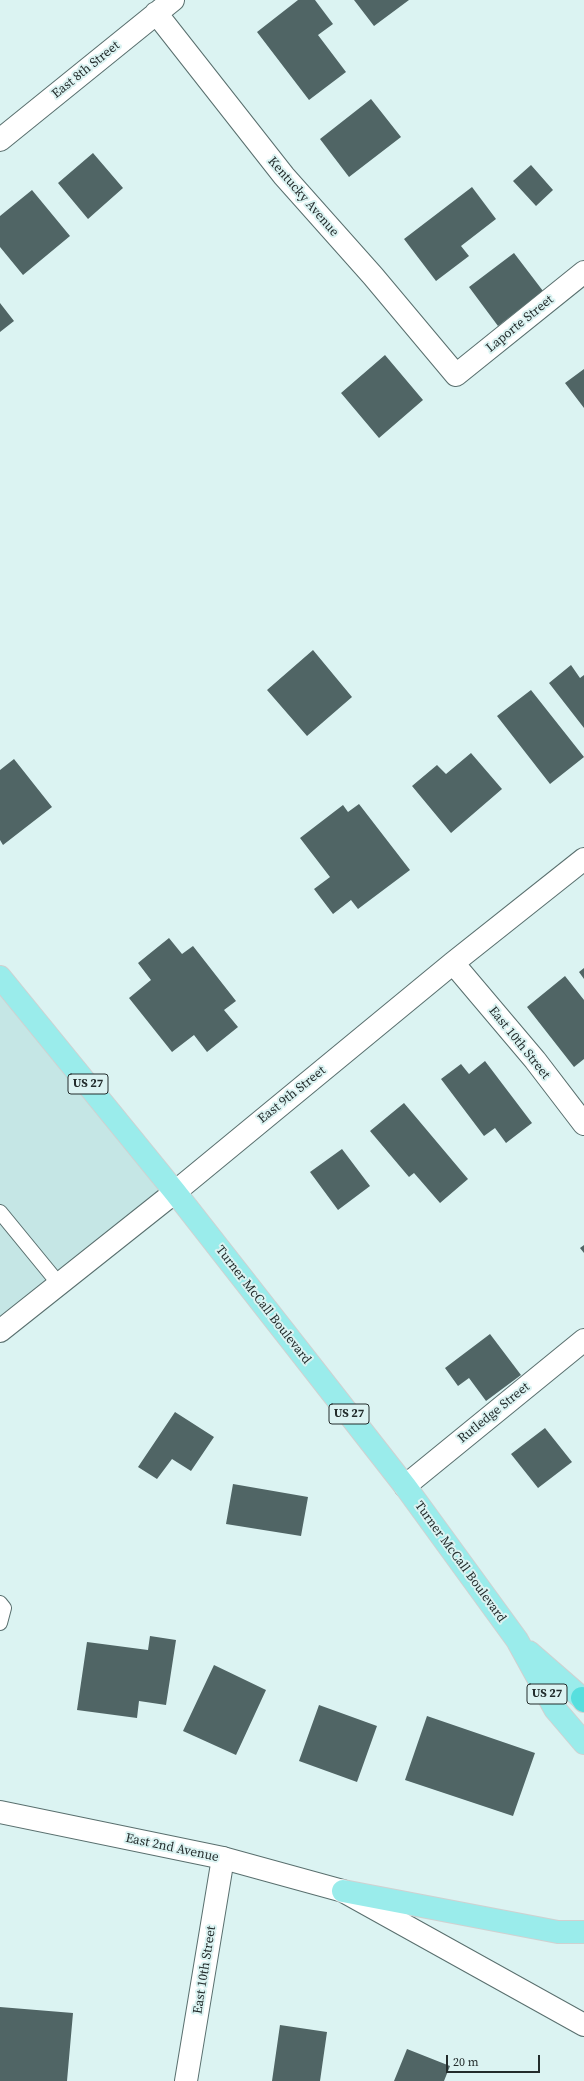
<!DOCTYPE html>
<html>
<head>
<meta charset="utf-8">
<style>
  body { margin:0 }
  #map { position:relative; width:584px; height:2081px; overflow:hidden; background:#dbf3f2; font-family:"Source Serif 4",serif }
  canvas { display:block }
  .scale { position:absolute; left:446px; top:2055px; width:94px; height:18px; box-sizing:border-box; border:2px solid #232c2c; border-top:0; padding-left:5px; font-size:12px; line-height:14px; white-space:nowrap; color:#232c2c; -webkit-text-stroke:3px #dbf3f2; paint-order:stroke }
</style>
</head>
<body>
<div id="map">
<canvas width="584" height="2081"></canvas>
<div class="scale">20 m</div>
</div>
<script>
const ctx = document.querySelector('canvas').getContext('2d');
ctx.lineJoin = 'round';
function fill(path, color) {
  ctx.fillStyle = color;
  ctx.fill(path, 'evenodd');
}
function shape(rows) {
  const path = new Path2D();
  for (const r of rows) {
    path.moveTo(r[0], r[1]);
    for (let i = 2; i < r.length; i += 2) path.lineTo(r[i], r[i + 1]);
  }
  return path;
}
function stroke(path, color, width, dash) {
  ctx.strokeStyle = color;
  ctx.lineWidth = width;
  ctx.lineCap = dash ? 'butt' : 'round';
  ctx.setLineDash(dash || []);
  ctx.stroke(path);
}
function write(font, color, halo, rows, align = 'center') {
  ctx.font = font + ' "Source Serif 4",serif';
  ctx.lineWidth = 4;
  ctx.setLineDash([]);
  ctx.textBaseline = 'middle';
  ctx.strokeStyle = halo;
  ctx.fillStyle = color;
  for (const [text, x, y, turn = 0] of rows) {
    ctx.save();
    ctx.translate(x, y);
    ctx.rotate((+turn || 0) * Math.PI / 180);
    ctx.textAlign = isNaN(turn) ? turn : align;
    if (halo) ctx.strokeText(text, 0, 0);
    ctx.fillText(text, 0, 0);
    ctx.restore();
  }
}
fill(shape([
  [0,977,175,1192,0,1331]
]), '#c5e6e5');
fill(shape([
  [298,0,315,0,333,24,318,35,346,72,309,100,257,32],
  [354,0,409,0,374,26],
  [371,99,401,137,349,177,320,139],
  [93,153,123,188,88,219,58,183],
  [531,165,553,190,536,206,513,181],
  [472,187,496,219,461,246,469,256,436,281,404,239],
  [32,190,70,236,23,275,0,247,0,216],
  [514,253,543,291,498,326,469,287],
  [0,303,14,321,0,332],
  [385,355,423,400,379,438,341,393],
  [584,369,584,408,565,383],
  [313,650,352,697,307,736,267,690],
  [571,665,580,678,584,675,584,728,549,683],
  [531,690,584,757,550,784,497,716],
  [471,753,502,789,451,833,412,786,437,765,446,774],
  [14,759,52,807,3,845,0,840,0,770],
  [359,804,410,870,358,909,351,900,333,914,314,889,330,877,300,838,343,805,348,812],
  [169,938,182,954,193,946,236,1001,224,1010,238,1027,207,1052,194,1035,172,1052,129,998,151,980,138,963],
  [584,968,584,979,579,972],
  [565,976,584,1000,584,1059,574,1067,527,1007],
  [485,1061,532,1123,506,1143,495,1128,484,1136,441,1079,461,1064,469,1074],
  [404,1103,468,1179,440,1203,414,1173,409,1177,370,1131],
  [342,1149,370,1186,338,1210,310,1172],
  [584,1245,584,1253,580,1248],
  [490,1334,521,1375,486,1401,469,1378,458,1386,445,1368],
  [175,1412,214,1437,191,1471,172,1459,157,1479,138,1467],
  [545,1428,572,1462,538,1488,511,1454],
  [233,1484,308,1497,301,1536,226,1524],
  [150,1636,176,1640,166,1705,139,1701,137,1718,77,1710,87,1642,148,1650],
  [214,1665,266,1690,236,1755,183,1731],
  [319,1705,377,1726,357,1782,299,1761],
  [427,1716,535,1753,513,1816,405,1780],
  [0,2007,73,2013,67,2081,0,2081],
  [280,2025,327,2032,320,2081,272,2081],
  [407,2049,450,2066,444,2081,394,2081]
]), '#506565');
const lane = shape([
  [0,1212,59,1284],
  [0,1603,4,1608,0,1623]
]);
const street = shape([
  [156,13,284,176,373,276,456,375,584,272],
  [0,140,173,0],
  [453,963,535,1060,584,1124],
  [175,1192,453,963,584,859],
  [405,1486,584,1340],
  [186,2081,223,1858]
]);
const secondary = shape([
  [0,1331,175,1192],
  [0,1812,223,1858,343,1891,584,2025]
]);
const primary = shape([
  [0,977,175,1192,405,1486,517,1640,555,1709,584,1743],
  [529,1652,584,1700],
  [343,1891,558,1932,584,1932]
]);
const highway = shape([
  [582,1698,584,1701]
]);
stroke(lane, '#596f6e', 16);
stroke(street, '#596f6e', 24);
stroke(secondary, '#596f6e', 24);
stroke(primary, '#cfd1d1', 24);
stroke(highway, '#cfd1d1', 24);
stroke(lane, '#fff', 14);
stroke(street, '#fff', 22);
stroke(secondary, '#fff', 22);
stroke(primary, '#9aeceb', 22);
stroke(highway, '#57dfde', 22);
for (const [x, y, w] of [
  [88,1084,40],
  [349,1414,40],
  [547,1694,40]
]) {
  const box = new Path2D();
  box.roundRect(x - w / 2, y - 10, w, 20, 3);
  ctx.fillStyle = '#dbf3f2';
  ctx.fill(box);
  stroke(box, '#232c2c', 1);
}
write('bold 12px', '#232c2c', null, [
  ["US 27",88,1084],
  ["US 27",349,1414],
  ["US 27",547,1694]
]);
write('13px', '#232c2c', '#dbf3f2', [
  ["East 8th Street",86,70,-39],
  ["Kentucky Avenue",303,197,49],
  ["Laporte Street",520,324,-39],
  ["East 10th Street",519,1043,51],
  ["East 9th Street",292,1095,-39],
  ["Turner McCall Boulevard",263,1305,52],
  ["Rutledge Street",494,1413,-39],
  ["Turner McCall Boulevard",460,1562,54],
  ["East 2nd Avenue",172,1848,12],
  ["East 10th Street",205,1970,-81]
]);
</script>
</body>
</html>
